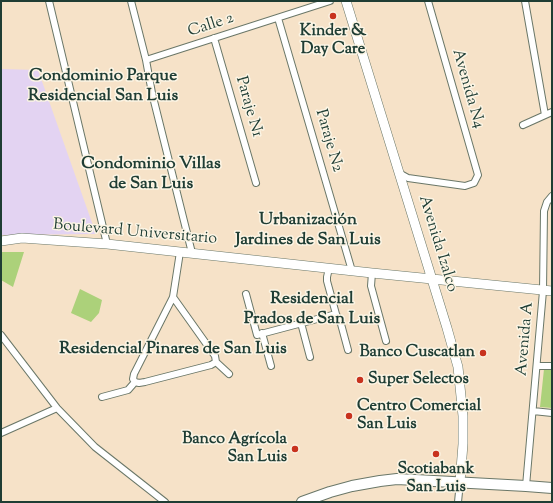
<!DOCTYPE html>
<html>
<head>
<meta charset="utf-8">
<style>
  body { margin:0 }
  #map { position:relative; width:553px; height:503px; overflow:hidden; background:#f6e2c8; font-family:"Sorts Mill Goudy",serif }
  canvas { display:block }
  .frame { position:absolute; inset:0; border:2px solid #1f3d34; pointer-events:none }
</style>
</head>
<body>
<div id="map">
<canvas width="553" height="503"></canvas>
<div class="frame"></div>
</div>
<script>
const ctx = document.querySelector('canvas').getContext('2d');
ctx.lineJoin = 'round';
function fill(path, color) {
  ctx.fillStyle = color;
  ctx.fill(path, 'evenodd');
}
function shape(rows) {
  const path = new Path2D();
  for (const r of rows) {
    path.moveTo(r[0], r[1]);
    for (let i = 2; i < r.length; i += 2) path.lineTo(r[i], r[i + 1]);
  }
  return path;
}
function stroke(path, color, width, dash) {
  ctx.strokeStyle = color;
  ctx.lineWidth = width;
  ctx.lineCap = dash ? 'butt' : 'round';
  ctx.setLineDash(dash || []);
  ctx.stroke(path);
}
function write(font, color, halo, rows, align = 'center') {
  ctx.font = font + ' "Sorts Mill Goudy",serif';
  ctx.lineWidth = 3;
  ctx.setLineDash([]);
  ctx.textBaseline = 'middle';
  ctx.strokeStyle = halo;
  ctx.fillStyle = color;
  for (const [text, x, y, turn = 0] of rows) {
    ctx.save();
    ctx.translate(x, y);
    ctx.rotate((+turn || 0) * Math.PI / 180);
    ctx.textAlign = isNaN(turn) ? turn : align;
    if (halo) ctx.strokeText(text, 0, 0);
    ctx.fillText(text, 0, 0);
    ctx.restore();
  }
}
fill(shape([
  [1,69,38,70,96,234,1,235]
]), '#e3d3f2');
fill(shape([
  [1,252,24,252,13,287,1,280],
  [80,289,102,300,99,313,91,322,71,313],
  [544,369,552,369,552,408,540,407]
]), '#acd17a');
const street = shape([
  [49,1,107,244],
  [131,1,146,60,152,93,192,253],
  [525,1,545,115],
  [278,18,352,271],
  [214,38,256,183],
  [146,60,330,1],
  [523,125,552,112],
  [399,173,408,178,465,186,474,183,478,175,428,1],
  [329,268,327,277,327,281,336,314,341,324,348,350],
  [372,273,371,286,386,341],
  [246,294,257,335,336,314],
  [173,297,215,356,216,362,229,374],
  [301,323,310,357],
  [262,333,271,366],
  [1,335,57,408,95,447,165,502],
  [537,366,552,366],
  [135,382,133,379,134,374,173,297,180,252],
  [102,397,128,390,135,382,139,383,145,382,211,365,216,362],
  [533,411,552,413],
  [1,433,57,408],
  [526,486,543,291,544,211,547,202,552,196],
  [458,502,460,482]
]);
const secondary = shape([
  [346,1,447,328,458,367,463,416,463,444,460,482],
  [1,241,22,238,107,244,372,273,552,291]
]);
const primary = shape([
  [302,502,330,492,352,486,380,481,397,479,526,486,552,488]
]);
stroke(street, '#6a7768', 8);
stroke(secondary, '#6a7768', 10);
stroke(primary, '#6a7768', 12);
stroke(street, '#fff', 6);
stroke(secondary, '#fff', 9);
stroke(primary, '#fff', 10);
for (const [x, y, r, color] of [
  [333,16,4,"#c8321e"],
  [483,353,4,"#c8321e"],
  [360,380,4,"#c8321e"],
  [349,416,4,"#c8321e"],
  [295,449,4,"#c8321e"],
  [436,454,4,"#c8321e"]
]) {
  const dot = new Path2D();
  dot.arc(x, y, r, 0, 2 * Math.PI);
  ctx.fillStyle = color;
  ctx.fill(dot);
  stroke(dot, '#fcf5e5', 1.5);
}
write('16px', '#1f3d34', '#fcf5e5', [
  ["Calle 2",211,26,-18],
  ["Avenida N4",467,89,74],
  ["Paraje N1",248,107,74],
  ["Paraje N2",328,141,74],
  ["Boulevard Universitario",135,233,5],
  ["Avenida Izalco",437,244,73],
  ["Avenida A",526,339,-85]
]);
write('bold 16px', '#1f3d34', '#fcf5e5', [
  ["Kinder &",333,32],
  ["Day Care",333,50],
  ["Banco Cuscatlan",475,353,"right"],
  ["Super Selectos",368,380,"left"],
  ["Centro Comercial",357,407,"left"],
  ["San Luis",357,425,"left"],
  ["Banco Agrícola",287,440,"right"],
  ["San Luis",287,458,"right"],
  ["Scotiabank",436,470],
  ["San Luis",436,488]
]);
write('bold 17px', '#1f3d34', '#fcf5e5', [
  ["Condominio Parque",103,77],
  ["Residencial San Luis",103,97],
  ["Condominio Villas",151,165],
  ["de San Luis",151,185],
  ["Urbanización",308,221],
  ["Jardines de San Luis",308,241],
  ["Residencial",312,300],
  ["Prados de San Luis",312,320],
  ["Residencial Pinares de San Luis",173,350]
]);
</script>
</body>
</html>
